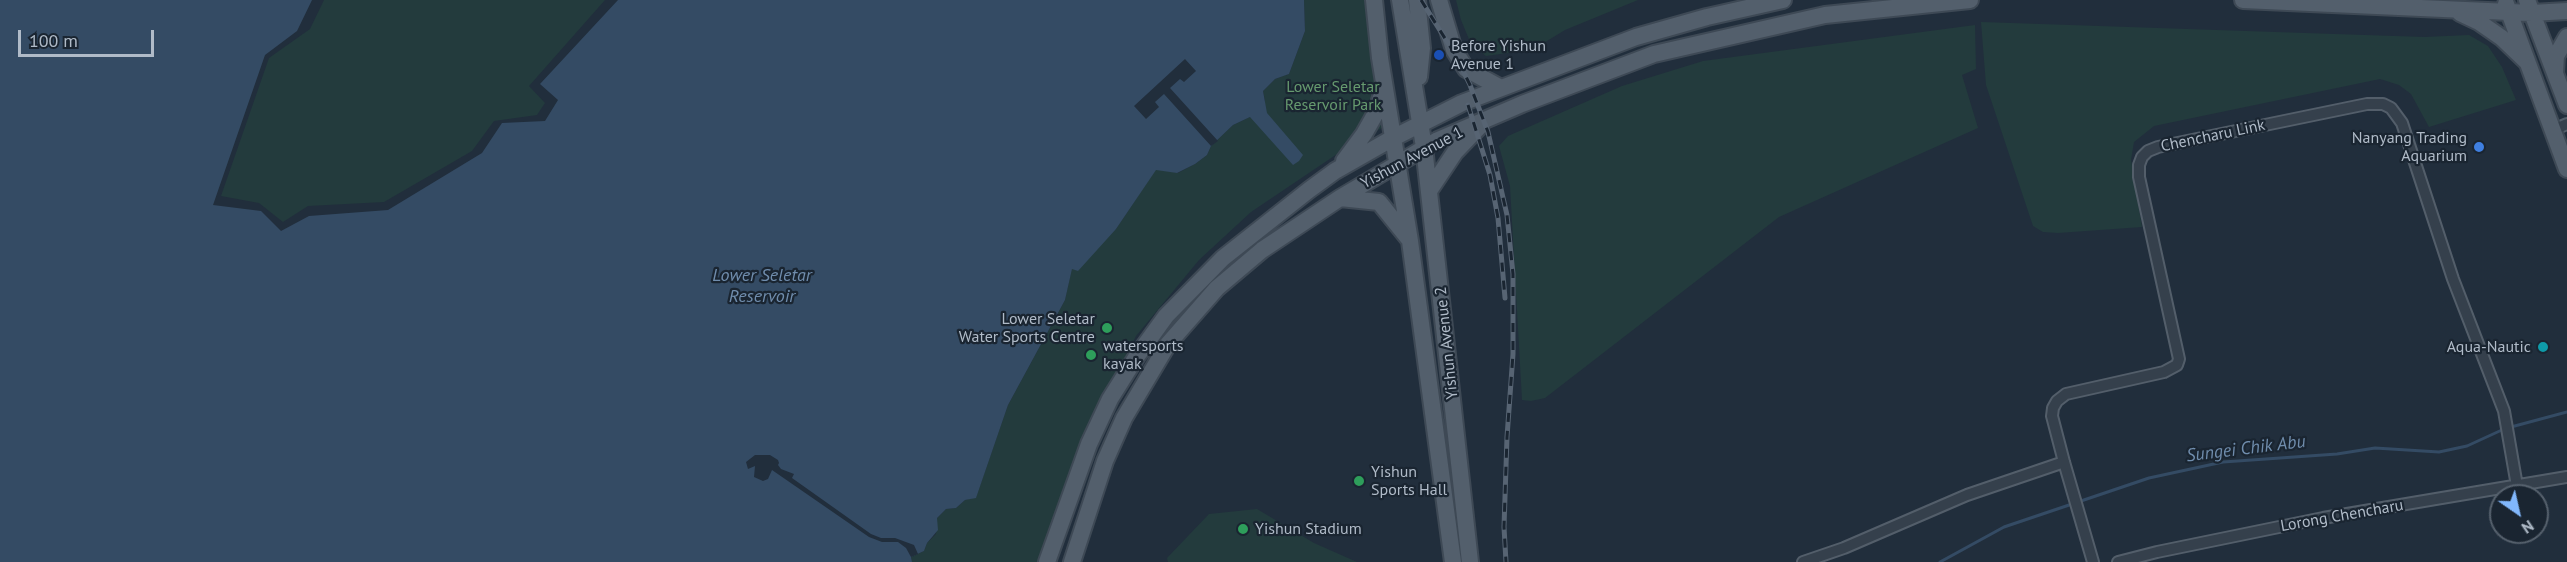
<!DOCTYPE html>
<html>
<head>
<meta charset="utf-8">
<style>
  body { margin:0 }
  #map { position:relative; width:2567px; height:562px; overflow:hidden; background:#212e3c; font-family:"PT Sans",sans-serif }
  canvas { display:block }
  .north { position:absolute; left:2489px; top:484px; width:60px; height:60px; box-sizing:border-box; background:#1a2531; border:2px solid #56616d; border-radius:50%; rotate:146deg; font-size:16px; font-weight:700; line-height:24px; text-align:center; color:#b0bbc8 }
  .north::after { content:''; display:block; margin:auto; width:21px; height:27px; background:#81b7fc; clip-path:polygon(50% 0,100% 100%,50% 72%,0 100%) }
  .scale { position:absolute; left:18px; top:30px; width:136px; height:27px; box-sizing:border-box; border:3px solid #b0bbc8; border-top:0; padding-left:8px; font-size:18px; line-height:21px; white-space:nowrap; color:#b0bbc8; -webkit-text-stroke:4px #1a2531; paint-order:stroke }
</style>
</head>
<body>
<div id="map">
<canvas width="2567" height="562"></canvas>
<div class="north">N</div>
<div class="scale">100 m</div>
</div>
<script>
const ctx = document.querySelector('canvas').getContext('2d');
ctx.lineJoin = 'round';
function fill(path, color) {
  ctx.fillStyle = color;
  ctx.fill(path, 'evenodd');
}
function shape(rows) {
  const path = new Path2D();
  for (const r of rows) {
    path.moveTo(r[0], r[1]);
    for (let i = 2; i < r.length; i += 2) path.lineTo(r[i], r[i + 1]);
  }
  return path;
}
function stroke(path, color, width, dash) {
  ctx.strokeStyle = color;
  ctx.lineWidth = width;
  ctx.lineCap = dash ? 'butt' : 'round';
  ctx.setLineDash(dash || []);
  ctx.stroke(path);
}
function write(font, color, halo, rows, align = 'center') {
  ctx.font = font + ' "PT Sans",sans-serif';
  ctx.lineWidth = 4.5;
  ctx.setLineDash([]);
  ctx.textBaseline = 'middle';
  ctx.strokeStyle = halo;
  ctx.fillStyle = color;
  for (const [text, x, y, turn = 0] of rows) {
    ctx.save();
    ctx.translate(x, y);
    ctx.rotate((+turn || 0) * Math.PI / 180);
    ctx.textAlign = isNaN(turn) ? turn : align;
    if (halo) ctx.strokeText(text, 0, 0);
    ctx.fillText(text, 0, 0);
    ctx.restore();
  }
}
fill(shape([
  [324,0,605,0,529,86,545,103,537,115,494,121,472,151,384,202,308,206,283,222,259,203,221,196,269,58,310,29],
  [1304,0,1372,0,1387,125,1343,150,1251,212,1199,260,1136,336,1104,399,1040,562,912,562,911,557,924,551,927,543,936,534,937,518,946,509,956,508,965,500,976,497,1008,405,1065,300,1072,268,1116,229,1156,169,1178,173,1195,164,1207,155,1211,146,1233,125,1250,117,1265,101,1263,91,1275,79,1289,74,1305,31],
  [1456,0,1638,0,1565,30,1542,44,1515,52,1486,56,1471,44,1461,20],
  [1981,22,2424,37,2469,35,2488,46,2502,67,2516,100,2429,127,2411,94,2399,85,2380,79,2154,126,2134,142,2131,160,2142,227,2058,233,2043,232,2033,226,1986,85],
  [1975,25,1976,69,1962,75,1978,128,1779,217,1545,398,1531,401,1522,400,1510,186,1499,146,1508,136,1622,86,1703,61],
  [1257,509,1314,543,1357,562,1168,562,1167,558,1209,514]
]), '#233b3d');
fill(shape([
  [0,0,312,0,297,31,265,55,213,205,261,211,281,231,309,216,388,210,482,153,502,123,545,121,558,100,540,84,618,0,1304,0,1305,31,1289,74,1275,79,1263,91,1267,113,1303,155,1299,161,1293,165,1250,117,1233,125,1211,146,1207,155,1195,164,1177,173,1156,170,1116,229,1078,271,1072,269,1065,300,1008,405,976,498,965,500,956,508,946,509,937,518,938,530,927,543,924,551,911,557,912,562,0,562]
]), '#344b64');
fill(shape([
  [1185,59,1196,71,1184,82,1180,79,1170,88,1218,141,1211,146,1164,94,1155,102,1159,107,1146,119,1134,106],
  [755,455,770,455,778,460,779,463,778,465,781,469,794,474,792,478,871,534,881,538,895,538,914,545,918,554,911,557,906,548,898,542,882,542,869,537,772,470,768,479,763,481,754,477,755,466,748,469,746,462]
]), '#212e3c');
stroke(shape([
  [2511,427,2567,412],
  [1940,562,2004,527,2149,478,2223,462,2337,454,2375,448,2439,452,2467,446,2504,429]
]), '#344b64', 3);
const minor = shape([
  [2553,130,2567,124],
  [1803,562,1844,548,1967,495,2064,462],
  [2093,562,2064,462,2052,416,2053,408,2057,401,2066,394,2164,372,2177,365,2179,359,2139,177,2139,165,2142,157,2148,151,2158,147,2367,104,2383,104,2391,108,2402,123,2453,279,2504,411,2517,486],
  [2118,562,2157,552,2323,518,2567,477]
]);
const primary = shape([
  [1374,0,1380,58,1410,241,1453,562],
  [1400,0,1424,147,1470,562],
  [1417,0,1422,48,1419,77],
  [1439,0,1454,50,1466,69,1501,88],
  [2243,0,2532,13,2567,11],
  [2527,0,2567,105],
  [2506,4,2567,169],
  [2460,13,2479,22,2502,38,2526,61],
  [2555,73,2556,56,2567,37],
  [1344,161,1364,134,1377,111,1383,90],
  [1429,191,1455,152,1480,126],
  [1340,198,1379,202,1408,238],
  [1047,562,1089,444,1110,399,1137,356,1166,316,1223,258,1309,190,1335,171,1393,138,1462,103,1636,37,1707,17,1783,0],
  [1072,562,1105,461,1124,418,1168,344,1217,288,1262,250,1340,198,1438,140,1522,104,1654,54,1825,15,1970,0]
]);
stroke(minor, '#535e6a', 14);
stroke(primary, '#3e4955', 20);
stroke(minor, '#35404c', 10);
stroke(primary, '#535f6c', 16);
const rail = shape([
  [1421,0,1456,56,1470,85,1488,132,1507,215,1513,274,1513,354,1507,437,1504,527,1506,562],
  [1468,105,1490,175,1498,218,1505,298]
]);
stroke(rail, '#576473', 5);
stroke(rail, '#1a2531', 3, [9]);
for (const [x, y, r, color] of [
  [1439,55,6,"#1a4fb4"],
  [2479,147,6,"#3f7fe0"],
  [1107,328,6,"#2e9e5b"],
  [2543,347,6,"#0f9aa8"],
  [1091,355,6,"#2e9e5b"],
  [1359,481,6,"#2e9e5b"],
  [1243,529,6,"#2e9e5b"]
]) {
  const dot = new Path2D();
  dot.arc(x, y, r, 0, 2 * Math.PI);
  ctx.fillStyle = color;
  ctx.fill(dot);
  stroke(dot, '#1a2531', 2);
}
write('16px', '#b0bbc8', '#1a2531', [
  ["Before Yishun",1451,46],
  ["Avenue 1",1451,64],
  ["Nanyang Trading",2467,138,"right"],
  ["Aquarium",2467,156,"right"],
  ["Lower Seletar",1095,319,"right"],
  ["Water Sports Centre",1095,337,"right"],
  ["watersports",1103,346],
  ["kayak",1103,364],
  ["Aqua-Nautic",2531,347,"right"],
  ["Yishun",1371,472],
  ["Sports Hall",1371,490],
  ["Yishun Stadium",1255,529]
], 'left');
write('16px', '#669a6f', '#1a2531', [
  ["Lower Seletar",1333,87],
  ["Reservoir Park",1333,105]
]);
write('16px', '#b0bbc8', '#1a2531', [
  ["Chencharu Link",2213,136,-12],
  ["Yishun Avenue 1",1412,158,-28],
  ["Yishun Avenue 2",1447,343,-96],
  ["Lorong Chencharu",2342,516,-10]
]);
write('italic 18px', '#708dad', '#1a2531', [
  ["Lower Seletar",762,276],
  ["Reservoir",762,297],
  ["Sungei Chik Abu",2246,449,-7]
]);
</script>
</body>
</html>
